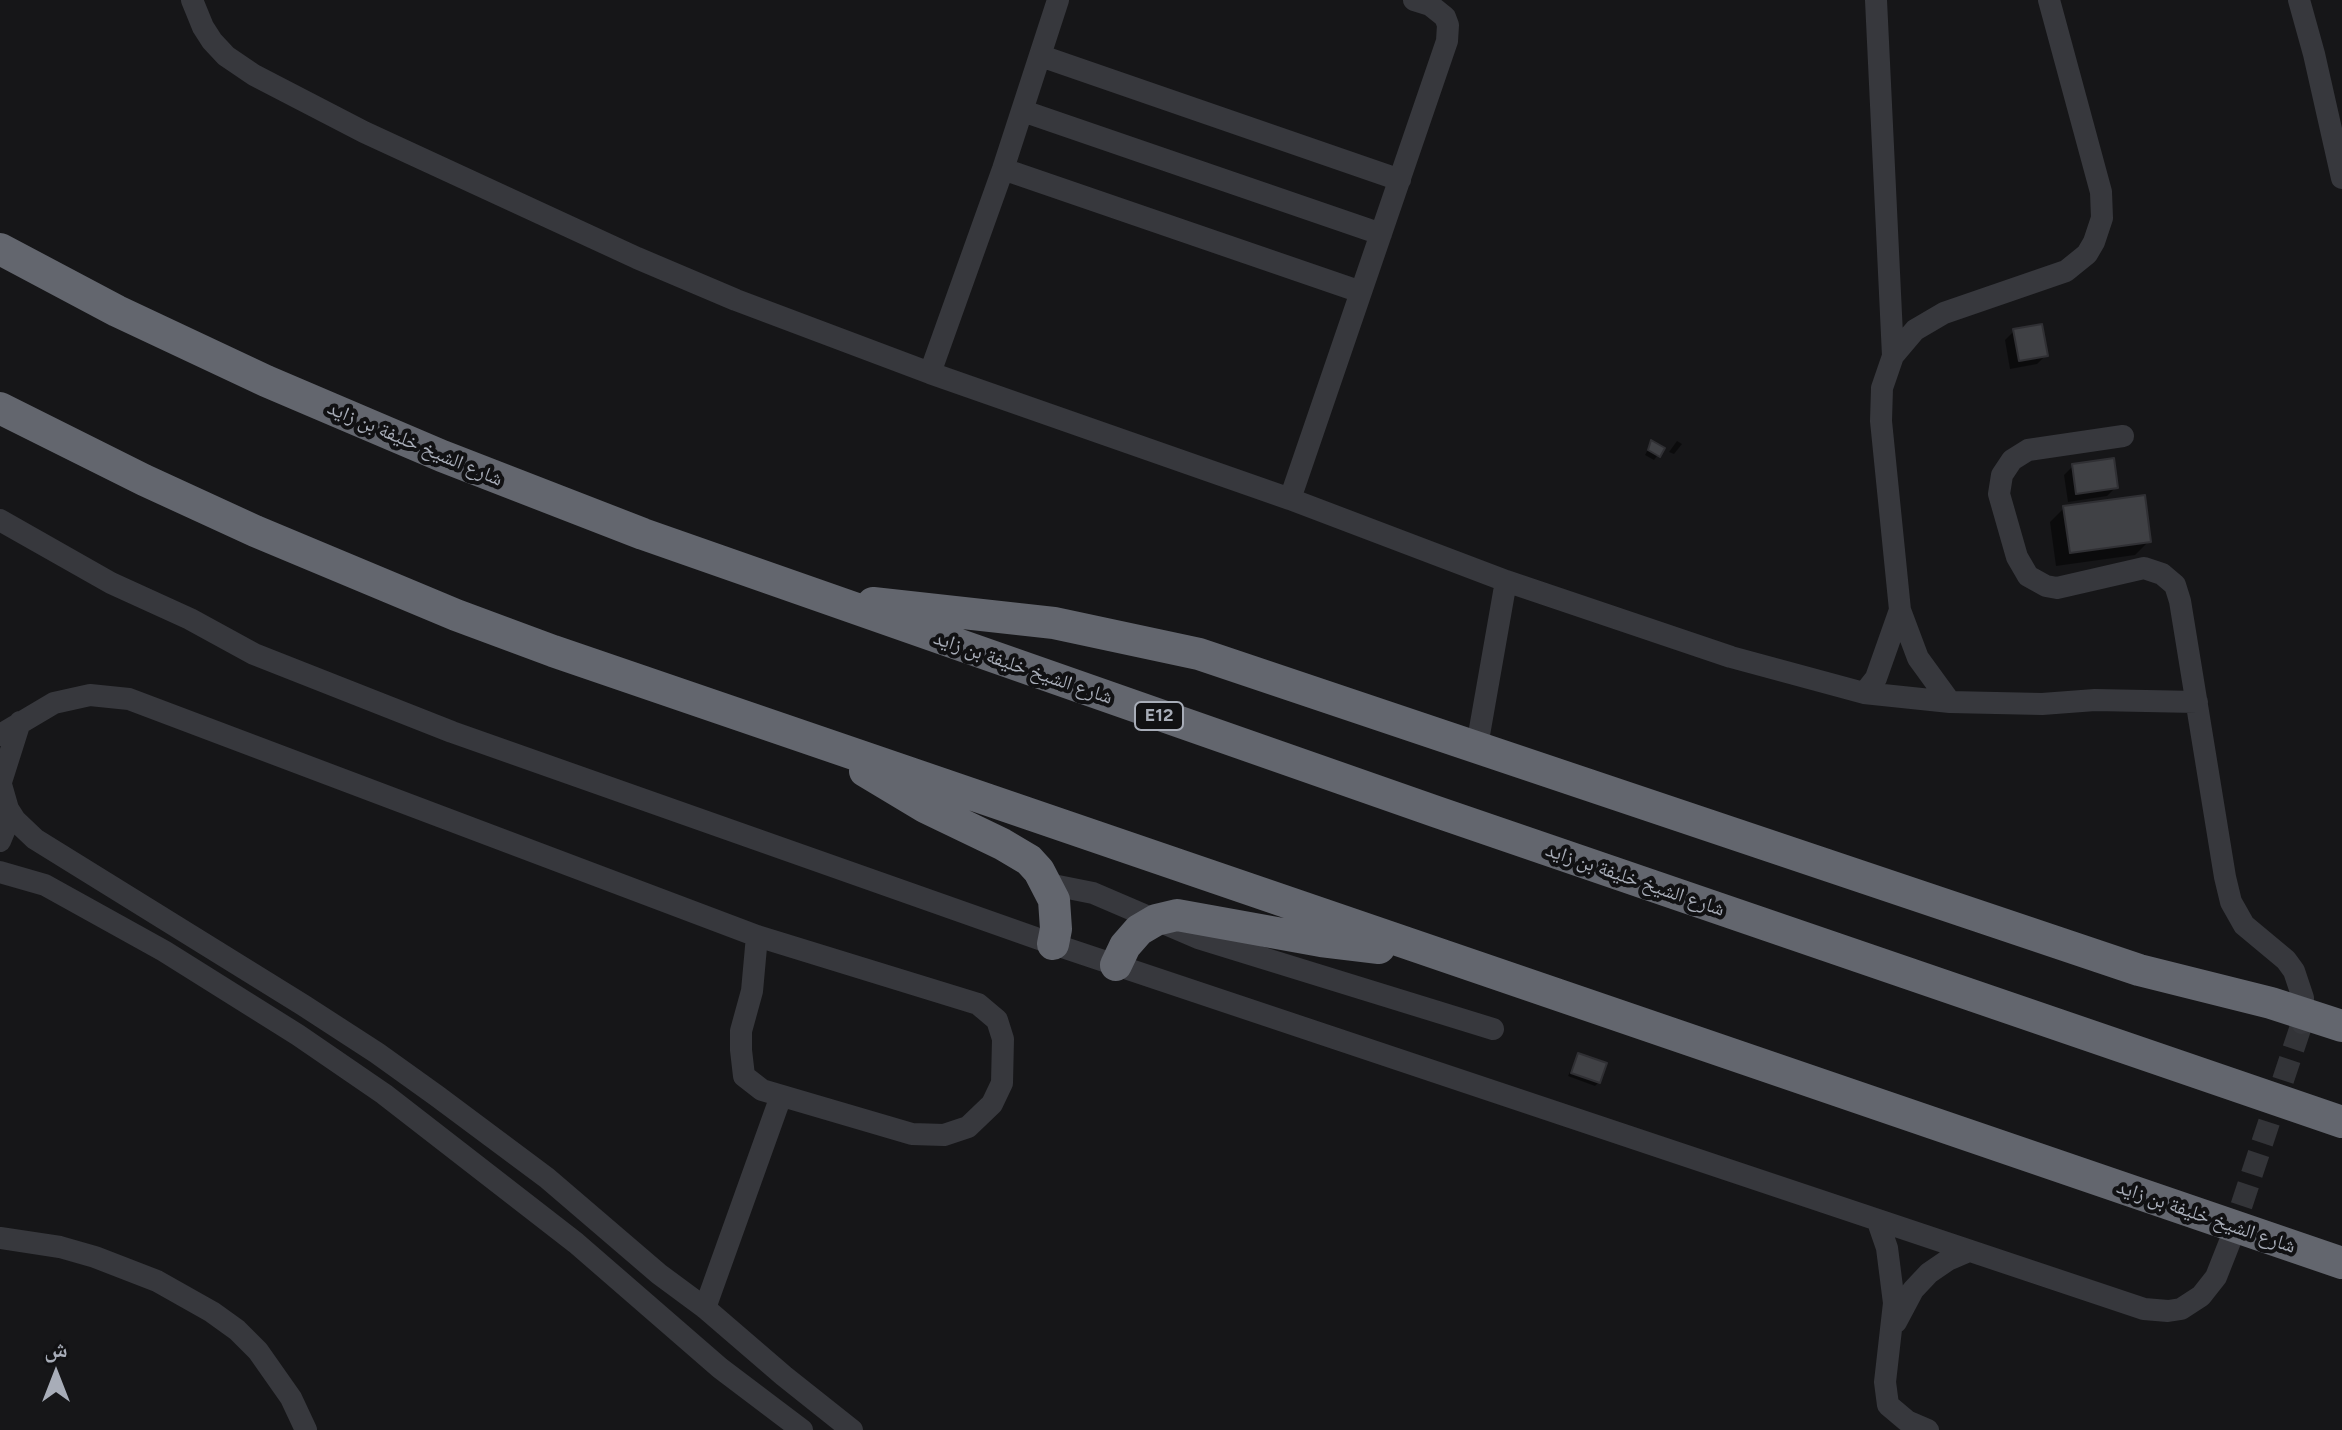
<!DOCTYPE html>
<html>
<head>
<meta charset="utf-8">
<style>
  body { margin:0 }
  #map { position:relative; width:2342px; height:1430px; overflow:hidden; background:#161618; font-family:Figtree,"Noto Naskh Arabic",sans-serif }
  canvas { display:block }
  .north { position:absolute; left:16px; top:1334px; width:80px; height:80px; -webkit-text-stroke:6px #111113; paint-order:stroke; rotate:0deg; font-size:22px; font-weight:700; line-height:32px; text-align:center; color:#a8adb8 }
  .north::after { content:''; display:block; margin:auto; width:28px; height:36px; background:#a8adb8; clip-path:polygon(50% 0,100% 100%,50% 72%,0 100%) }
</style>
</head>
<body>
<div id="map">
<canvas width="2342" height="1430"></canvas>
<div class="north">ش</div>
</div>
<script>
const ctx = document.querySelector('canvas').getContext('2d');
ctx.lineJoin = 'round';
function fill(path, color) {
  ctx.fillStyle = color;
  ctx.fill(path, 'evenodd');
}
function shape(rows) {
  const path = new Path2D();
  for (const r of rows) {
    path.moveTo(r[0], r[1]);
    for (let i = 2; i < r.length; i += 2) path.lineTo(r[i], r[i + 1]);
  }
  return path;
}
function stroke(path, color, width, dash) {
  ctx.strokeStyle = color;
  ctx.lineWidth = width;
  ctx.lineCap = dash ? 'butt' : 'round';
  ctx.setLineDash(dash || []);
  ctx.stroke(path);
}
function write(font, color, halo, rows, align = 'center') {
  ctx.font = font + ' Figtree,"Noto Naskh Arabic",sans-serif';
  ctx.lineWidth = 8;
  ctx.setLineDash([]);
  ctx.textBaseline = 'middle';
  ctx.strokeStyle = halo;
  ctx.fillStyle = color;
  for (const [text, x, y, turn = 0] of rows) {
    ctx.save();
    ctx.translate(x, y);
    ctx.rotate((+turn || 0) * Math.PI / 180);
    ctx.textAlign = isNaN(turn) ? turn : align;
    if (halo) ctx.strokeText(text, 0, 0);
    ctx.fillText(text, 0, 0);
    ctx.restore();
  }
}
fill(shape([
  [2014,331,2046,355,2037,364,2010,369,2005,340],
  [1677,441,1682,444,1674,454,1669,452],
  [1652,442,1662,449,1654,460,1645,455],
  [2073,466,2116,487,2107,496,2068,502,2064,475],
  [2064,508,2149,541,2135,555,2056,566,2050,522],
  [1578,1055,1599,1082,1595,1086,1568,1076]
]), '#0007');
const building = shape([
  [2042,324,2048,356,2019,361,2013,329,2042,324],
  [1651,440,1665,448,1660,457,1648,450,1651,440],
  [2114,458,2118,488,2076,494,2072,464,2114,458],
  [2145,495,2151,542,2070,553,2063,506,2145,495],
  [1578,1053,1607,1063,1600,1083,1571,1073,1578,1053]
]);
fill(building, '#404145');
stroke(building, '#303034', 2);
stroke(shape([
  [2231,1237,2302,1023]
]), '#333438', 22, [22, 11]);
stroke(shape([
  [192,0,203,27,212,41,226,56,254,75,364,132,637,258,736,300,930,373,1290,499,1506,581,1731,657,1864,693,1950,702,2042,704,2095,700,2197,702],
  [1876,0,1893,356],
  [2299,0,2314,54,2342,178],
  [1041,56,1400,180],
  [1023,111,1381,234],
  [1003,169,1361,292],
  [930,373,1003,169,1058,0],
  [2123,436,2028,450,2012,460,2002,475,1999,494,2017,557,2028,576,2046,586,2057,588,2144,568,2162,574,2175,585,2180,601,2225,877,2231,902,2244,925,2286,960,2294,971,2303,998,2302,1023],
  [1290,499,1447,41,1448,25,1445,17,1430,5,1414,0],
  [0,520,111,583,190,619,254,654,452,732,1053,944,2144,1309,2168,1311,2181,1309,2201,1296,2216,1277,2231,1239],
  [1864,693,1876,678,1900,610],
  [1950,702,1918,658,1900,610,1881,421,1882,388,1893,356,1915,330,1944,313,2066,271,2087,254,2094,242,2102,218,2101,192,2049,0],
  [0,735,54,703,90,695,129,699,757,936,978,1004,997,1020,1003,1039,1002,1083,992,1104,968,1127,944,1135,912,1134,762,1090,744,1076,741,1050,741,1031,752,991,757,936],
  [1477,746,1506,581],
  [0,781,8,809,7,824,0,841],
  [1,782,20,722],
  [8,809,15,820,35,839,303,1005,377,1053,437,1096,547,1178,659,1274,705,1308,784,1376,852,1430],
  [0,872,45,885,164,951,298,1035,384,1094,576,1243,720,1368,802,1430],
  [1048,884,1093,893,1198,938,1493,1029],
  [1878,1222,1887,1248,1894,1303,1885,1382,1888,1405,1907,1421,1928,1430],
  [0,1238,60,1247,95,1257,157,1281,212,1312,237,1330,258,1351,291,1398,306,1430],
  [705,1308,781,1096],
  [1896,1322,1913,1290,1929,1273,1948,1260,1969,1251]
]), '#37383d', 22);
stroke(shape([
  [0,249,117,311,266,381,442,456,643,534,1437,812,2342,1122],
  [0,408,144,480,255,531,456,615,553,651,2342,1263],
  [873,603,1054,623,1199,654,2139,970,2271,1003,2342,1026],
  [865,771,925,807,1002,844,1029,860,1039,871,1054,900,1056,929,1053,944],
  [1116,965,1125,946,1139,930,1156,920,1177,915,1321,941,1379,948]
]), '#63666e', 32);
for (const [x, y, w] of [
  [1159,716,48]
]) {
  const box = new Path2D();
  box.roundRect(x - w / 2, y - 14, w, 28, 6);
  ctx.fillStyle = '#111113';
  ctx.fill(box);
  stroke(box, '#a8adb8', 2);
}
write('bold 18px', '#a8adb8', null, [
  ["E12",1159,716]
]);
write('20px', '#a8adb8', '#111113', [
  ["شارع الشيخ خليفة بن زايد",415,444,23],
  ["شارع الشيخ خليفة بن زايد",1023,668,19],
  ["شارع الشيخ خليفة بن زايد",1635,880,19],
  ["شارع الشيخ خليفة بن زايد",2206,1217,19]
]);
</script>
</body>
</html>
